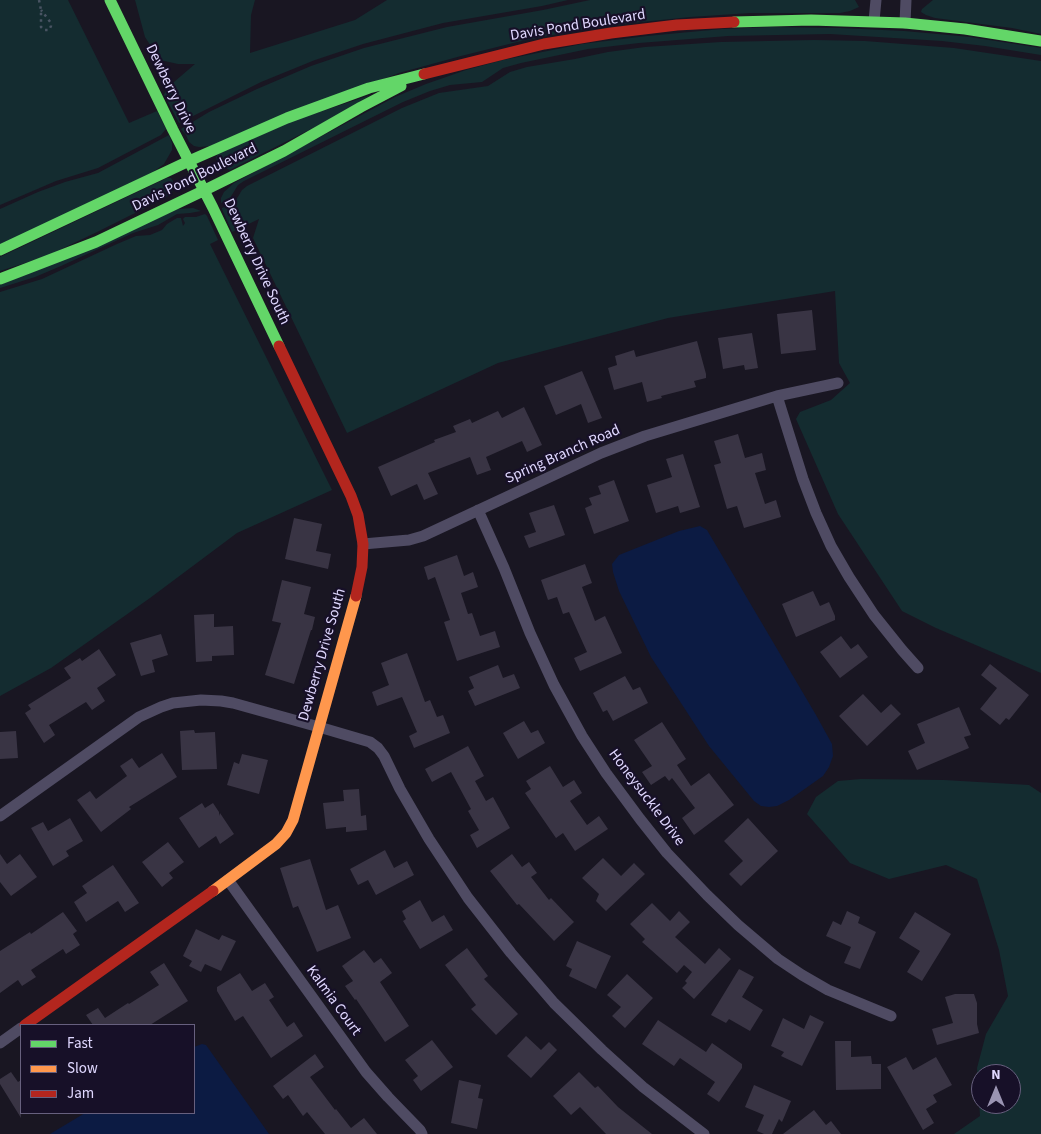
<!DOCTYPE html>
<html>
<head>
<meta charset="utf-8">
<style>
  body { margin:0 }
  #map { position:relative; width:1041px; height:1134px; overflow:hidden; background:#191622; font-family:"Source Sans 3",sans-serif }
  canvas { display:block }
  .legend { position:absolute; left:20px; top:1024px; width:175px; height:90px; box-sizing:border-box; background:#171028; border:1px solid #67607e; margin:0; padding:6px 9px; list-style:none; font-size:15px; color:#e0d8ff }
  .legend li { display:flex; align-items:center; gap:10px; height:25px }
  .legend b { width:25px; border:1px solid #67607e }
  .north { position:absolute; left:971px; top:1064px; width:50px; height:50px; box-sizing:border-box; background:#171028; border:1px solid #67607e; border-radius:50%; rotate:0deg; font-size:14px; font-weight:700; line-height:20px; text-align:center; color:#e0d8ff }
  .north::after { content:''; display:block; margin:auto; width:18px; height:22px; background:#9a94b2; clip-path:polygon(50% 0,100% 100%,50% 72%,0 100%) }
</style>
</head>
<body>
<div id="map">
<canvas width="1041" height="1134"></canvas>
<ul class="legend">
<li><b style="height:6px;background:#63d668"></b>Fast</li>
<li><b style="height:6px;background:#ff974d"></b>Slow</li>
<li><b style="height:6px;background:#b3261e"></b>Jam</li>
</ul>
<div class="north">N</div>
</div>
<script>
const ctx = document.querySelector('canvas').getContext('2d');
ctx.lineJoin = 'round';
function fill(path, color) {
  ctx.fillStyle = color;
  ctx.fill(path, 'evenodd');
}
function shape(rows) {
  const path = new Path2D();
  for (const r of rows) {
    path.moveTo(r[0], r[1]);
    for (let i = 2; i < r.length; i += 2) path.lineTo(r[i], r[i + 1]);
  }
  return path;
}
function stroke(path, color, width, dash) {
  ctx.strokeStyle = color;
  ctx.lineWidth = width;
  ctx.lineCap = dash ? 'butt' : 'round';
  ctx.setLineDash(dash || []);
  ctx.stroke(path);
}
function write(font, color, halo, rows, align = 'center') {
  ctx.font = font + ' "Source Sans 3",sans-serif';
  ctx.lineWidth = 4.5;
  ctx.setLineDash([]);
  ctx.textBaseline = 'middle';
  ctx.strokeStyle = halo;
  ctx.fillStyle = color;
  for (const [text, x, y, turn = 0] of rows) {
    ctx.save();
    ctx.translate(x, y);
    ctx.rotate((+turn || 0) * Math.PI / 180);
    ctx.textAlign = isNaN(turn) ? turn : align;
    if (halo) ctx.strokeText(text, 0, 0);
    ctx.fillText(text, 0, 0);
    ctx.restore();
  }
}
fill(shape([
  [0,0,68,0,129,123,157,111,166,129,161,135,98,168,56,181,0,205],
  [135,0,255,0,251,15,250,53,355,20,387,0,568,0,542,6,443,23,363,44,315,60,261,82,179,123,164,95,167,88,195,64,178,64,160,60,145,37],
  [590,0,855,0,859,7,850,11,840,13,750,13,690,17,632,23,573,31,517,42,461,56,399,73,210,146,199,147,194,146,189,142,186,135,181,129,209,112,257,89,311,66,364,48,447,27,543,10],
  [933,0,1041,0,1041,34,1012,28,935,18,926,15,921,12,922,9],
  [771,27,841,28,904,31,970,37,1041,48,1041,55,985,46,942,41,830,34,728,36,639,43,588,49,521,63,503,68,482,82,450,85,430,91,403,102,244,181,238,185,230,198,226,201,221,203,221,198,224,192,234,183,395,97,426,84,466,70,503,60,582,44,647,36,722,29],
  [814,40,865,41,954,48,1041,61,1041,673,936,628,902,611,838,514,796,419,800,412,831,400,850,383,839,363,835,291,668,318,498,363,347,433,253,238,259,219,232,232,222,209,222,208,229,205,236,200,242,190,247,186,402,108,439,93,488,86,510,72,527,67,575,59,608,52,645,47,721,42],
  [371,95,321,124,230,170,220,165,217,161,216,157,218,154,292,121],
  [169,135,172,143,172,150,164,164,153,172,0,247,0,209,38,192,65,182,98,173],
  [167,178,171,178,173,181,173,186,172,192,168,196,159,201,97,232,47,256,0,271,0,257],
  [193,208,201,211,190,213,177,214,158,225,133,233,61,266,35,277,0,288,0,285,178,209],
  [205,214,207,216,218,240,210,244,332,490,237,533,150,598,51,668,0,696,0,292,42,279,117,244,136,236,150,235,162,230,167,224,177,218,181,218,183,226,185,223,183,219,185,217,196,217],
  [861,779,944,780,1029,785,1041,793,1041,1134,954,1134,980,1116,977,1068,986,1034,1008,996,999,950,977,879,946,865,889,879,850,863,807,814,816,797,838,781],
  [981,1074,1011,1074,1011,1104,981,1104]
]), '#142c30');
fill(shape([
  [700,526,707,530,816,715,832,744,833,756,829,767,823,776,789,800,777,806,769,807,761,806,754,801,709,746,651,657,619,591,613,572,612,564,619,555,679,531],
  [202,1044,206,1045,269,1134,50,1134,85,1113,194,1113,194,1047]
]), '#0c1b43');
fill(shape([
  [812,310,816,350,781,354,777,314],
  [752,333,758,368,745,370,744,365,723,369,718,338],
  [697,341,706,374,706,378,694,381,696,387,661,396,662,398,647,402,642,382,614,390,608,368,617,365,615,356,634,350,636,357],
  [582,371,602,418,588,423,581,404,556,415,544,386],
  [524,407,542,445,527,452,522,441,486,457,491,470,477,475,470,457,428,473,438,494,424,500,417,484,391,496,378,467,435,442,434,440,456,432,453,426,470,419,472,423,498,411,502,418],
  [738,434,745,458,762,453,766,470,755,473,765,504,776,500,781,517,744,528,737,506,727,509,714,465,721,463,714,441],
  [683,454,700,507,680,513,678,506,656,513,647,485,672,477,666,459],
  [614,480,629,521,594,534,585,508,592,505,589,498,601,494,598,486],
  [554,505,565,535,529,548,524,536,536,532,529,513],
  [294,518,322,524,316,551,331,554,328,569,285,559],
  [457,555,464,576,473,572,478,587,461,593,468,614,472,613,480,636,495,631,500,647,457,661,444,622,450,620,435,577,428,580,424,567],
  [585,564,592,583,582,587,595,621,605,616,622,653,580,671,574,658,587,652,569,612,563,614,557,597,548,600,541,580],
  [282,580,311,587,304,614,315,617,312,630,311,630,294,684,265,675,281,623,272,621],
  [813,591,820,606,829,602,835,616,835,620,796,637,782,604],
  [214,614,214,627,233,626,234,655,212,656,212,661,196,662,194,615],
  [161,634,168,655,152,660,155,672,141,676,130,643],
  [841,636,851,649,858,644,868,657,840,678,820,652],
  [99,649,116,675,97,688,105,701,92,710,86,702,49,725,55,735,44,743,25,713,31,709,28,705,71,678,64,668,80,658,82,661],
  [407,653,425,702,430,700,437,717,443,715,450,733,414,748,409,736,417,732,402,697,377,706,372,692,389,685,381,663],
  [990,664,1029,695,1009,720,1006,718,1000,725,980,709,997,688,981,675],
  [498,665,503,678,514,674,520,688,475,706,468,691,474,688,469,677],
  [625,676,633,690,640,687,648,703,613,721,607,710,603,712,593,693],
  [863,694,881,713,891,704,901,714,867,746,839,716],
  [959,707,971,735,964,737,969,748,917,770,908,751,925,743,917,724],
  [524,721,531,733,538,730,545,743,518,759,503,733],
  [662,722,686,759,677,765,691,786,709,773,734,805,694,835,682,818,695,808,672,778,669,781,665,776,651,785,642,772,652,766,634,740],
  [194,730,195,733,215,732,217,769,182,770,180,731],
  [16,731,18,758,0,759,0,732],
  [468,746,484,776,475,781,486,801,493,797,510,828,477,848,470,835,479,830,468,811,471,809,451,772,432,782,425,769],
  [162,753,177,777,129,807,131,809,101,832,77,800,90,791,96,799,127,776,120,766,132,758,139,768],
  [242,754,268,760,259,794,227,785,234,762,239,764],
  [550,766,563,787,574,780,582,793,570,801,587,825,599,816,608,829,575,851,563,833,556,838,525,793,531,789,526,781],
  [359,789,361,816,366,815,367,830,346,832,346,827,326,829,323,803,344,801,343,790],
  [202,803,205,808,213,803,219,812,219,816,220,813,234,834,220,844,216,836,199,848,179,818],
  [70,818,83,841,66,851,69,856,53,866,31,828,43,822,48,831],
  [748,818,778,851,741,886,729,874,743,861,724,841],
  [168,842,184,862,169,873,173,878,162,887,142,862],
  [385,850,394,868,407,861,414,875,376,895,368,880,358,885,350,869],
  [0,854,7,864,20,854,37,877,11,896,0,882],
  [512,854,522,867,529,862,537,873,531,877,549,900,551,898,574,922,554,941,519,904,517,905,490,871],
  [603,858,621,876,634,863,645,874,606,911,596,901,599,894,582,878],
  [310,859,326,910,338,905,351,938,317,952,298,906,293,908,280,868],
  [113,865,139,903,125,912,118,901,86,922,74,902,87,893,82,886],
  [420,900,432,922,444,915,453,930,420,949,403,921,406,919,402,911],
  [652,903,670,921,679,911,690,922,675,937,705,964,719,948,731,959,694,999,682,988,687,983,685,981,692,972,684,965,677,973,642,942,645,939,630,924],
  [847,911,860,917,858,923,876,932,860,969,844,963,851,947,826,936,833,921,841,925],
  [63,912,77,931,73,934,80,945,66,954,63,949,31,970,36,977,22,986,18,980,0,993,0,951,30,932,31,934],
  [915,912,951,934,922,981,907,972,920,951,899,938],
  [196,929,219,940,222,935,236,941,221,971,205,964,201,972,189,966,192,961,183,956],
  [577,941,611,956,596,989,569,976,572,969,566,966],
  [467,948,488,976,484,979,518,1014,496,1035,471,1009,476,1005,445,965],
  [364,950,374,963,381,958,392,973,380,982,409,1026,385,1042,356,999,355,1000,345,986,353,981,342,966],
  [164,963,188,1001,150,1025,93,1025,86,1015,98,1008,105,1018,128,1003,129,1004,159,985,150,972],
  [739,969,754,977,742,997,763,1010,750,1031,729,1019,726,1023,711,1015],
  [240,973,252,991,265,983,274,997,269,1000,287,1027,294,1022,303,1036,271,1058,243,1016,235,1021,217,991,217,987],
  [627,974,653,998,625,1028,612,1016,621,1007,607,995],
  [955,994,974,994,977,1003,977,1024,979,1033,937,1045,932,1029,953,1023,945,997],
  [810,1015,824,1022,802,1066,781,1056,784,1052,771,1046,783,1018,804,1029],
  [658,1020,706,1052,712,1043,742,1064,742,1068,719,1102,707,1094,715,1082,680,1058,674,1066,642,1044],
  [526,1036,541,1050,549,1042,557,1050,531,1078,507,1056],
  [432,1040,453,1067,421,1091,413,1080,418,1076,405,1060],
  [835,1041,851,1041,851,1057,871,1056,872,1064,881,1064,881,1089,836,1090],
  [315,1054,324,1067,310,1077,335,1110,336,1109,351,1128,364,1118,377,1134,325,1134,307,1112,303,1116,288,1095,283,1099,273,1086],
  [906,1057,913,1070,936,1057,952,1085,933,1095,937,1102,926,1109,934,1123,923,1130,887,1067],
  [11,1072,18,1082,21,1080,21,1118,0,1084,0,1079],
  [579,1072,595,1088,598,1086,618,1107,652,1134,606,1134,580,1107,571,1115,553,1096],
  [459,1080,481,1085,478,1098,483,1099,477,1129,451,1123],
  [754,1085,791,1101,782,1122,779,1119,772,1134,764,1134,757,1131,764,1115,745,1107],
  [814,1110,826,1125,831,1121,841,1134,783,1134]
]), '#393444');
stroke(shape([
  [39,0,41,10,41,27,44,30,49,30,51,26,51,23,41,10]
]), '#495463', 2.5, [2.5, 4]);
stroke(shape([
  [874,21,876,0],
  [905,23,906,0],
  [777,396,803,479,816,513,831,546,849,577,874,615,902,650,918,668],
  [478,510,504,568,530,633,554,685,582,736,606,773,640,819,667,853,707,895,738,925,778,959,802,975,828,990,891,1016],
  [363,544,409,540,423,536,601,453,645,436,777,396,838,383],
  [0,816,139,717,161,707,173,703,201,700,221,701,233,703,319,727,370,742,378,748,384,756,400,789,429,839,468,898,511,953,554,1003,602,1050,643,1087,704,1134],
  [228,880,366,1072,388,1097,420,1130,422,1134],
  [0,1043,21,1028]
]), '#4f4b63', 11);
stroke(shape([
  [110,0,173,130,213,208,279,346],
  [734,22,811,20,905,23,965,29,1041,41],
  [0,250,189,161,287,118,369,88,424,74],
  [0,279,96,242,205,190,284,151,361,107,401,86]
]), '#63d668', 11);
stroke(shape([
  [213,891,276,844,286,833,293,820,356,596]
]), '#ff974d', 11);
stroke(shape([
  [424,74,544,44,611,33,677,25,734,22],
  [279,346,351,496,358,515,363,544,362,567,356,596],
  [25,1025,213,891]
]), '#b3261e', 11);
write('15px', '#e0d8ff', '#171028', [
  ["Davis Pond Boulevard",578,26,-9],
  ["Dewberry Drive",170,89,64],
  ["Davis Pond Boulevard",195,178,-26],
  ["Dewberry Drive South",256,262,65],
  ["Spring Branch Road",563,455,-24],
  ["Dewberry Drive South",323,655,-74],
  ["Honeysuckle Drive",646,798,53],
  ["Kalmia Court",333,1001,54]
]);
</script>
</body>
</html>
